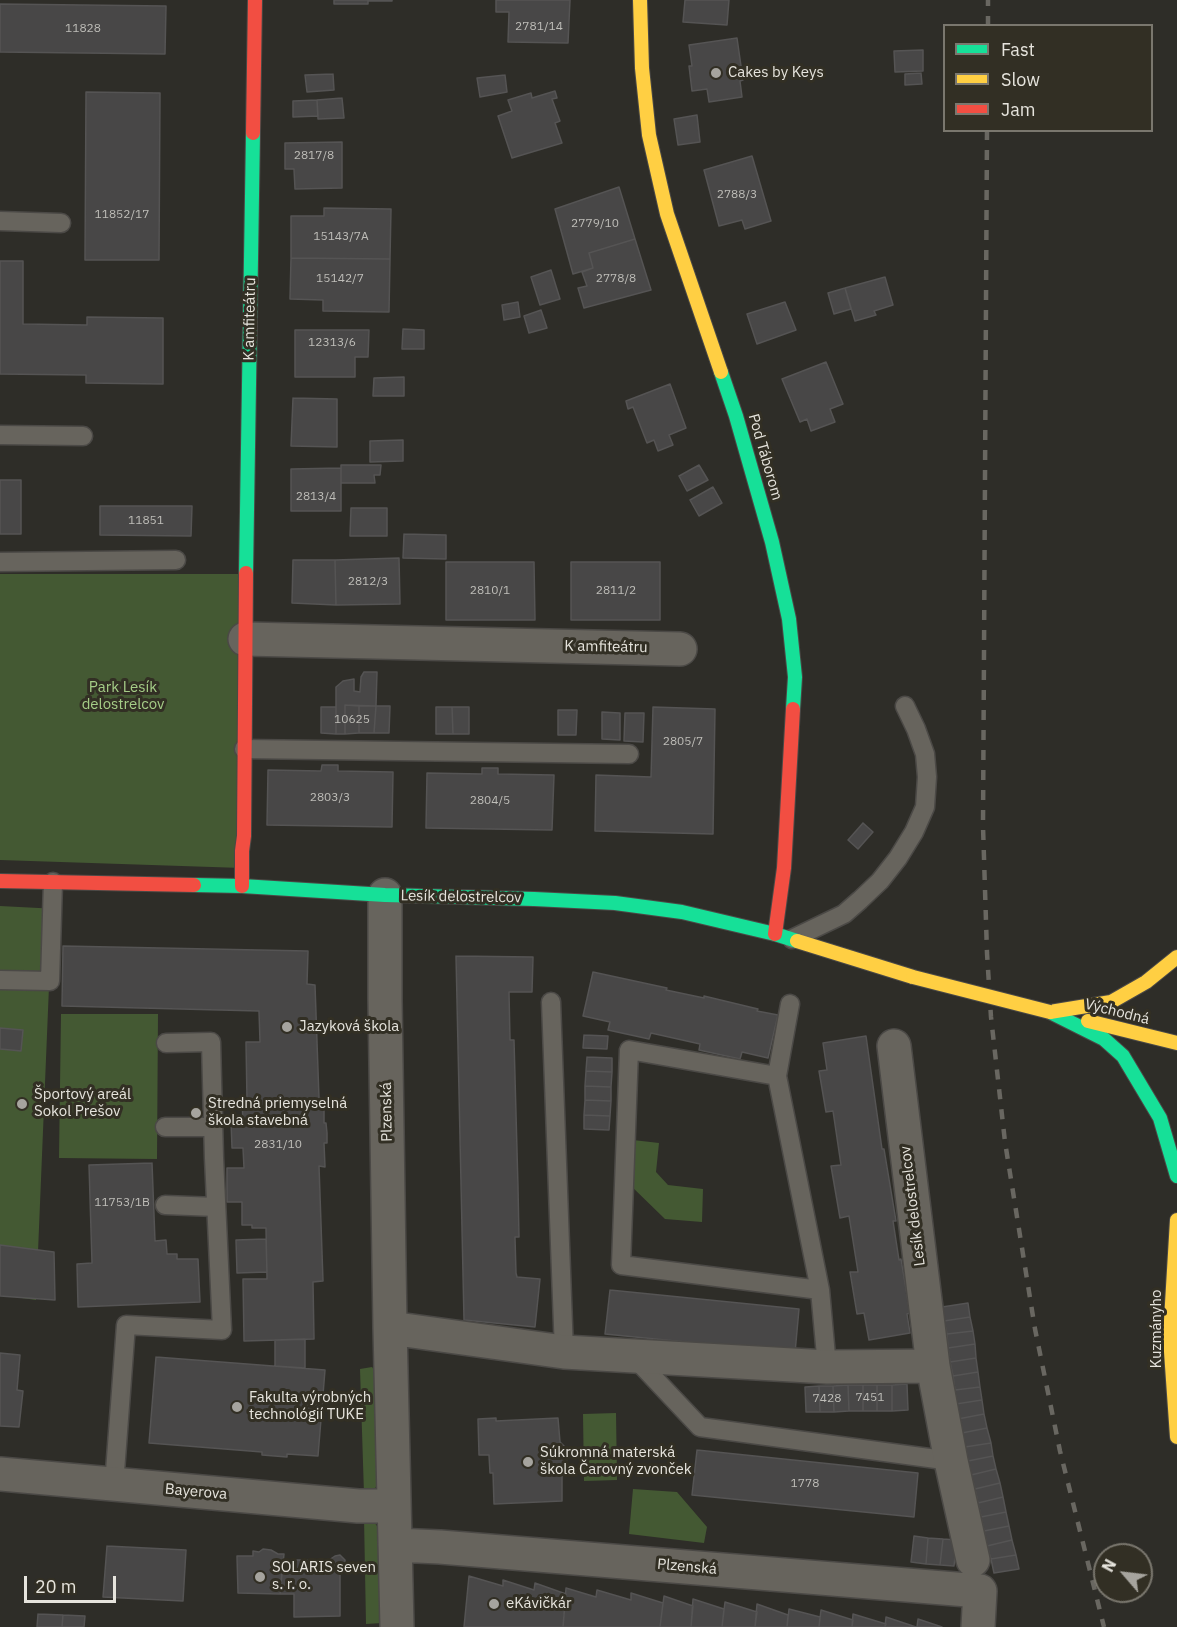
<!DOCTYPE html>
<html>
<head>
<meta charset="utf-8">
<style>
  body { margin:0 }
  #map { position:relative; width:1177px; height:1627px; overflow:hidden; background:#2e2d28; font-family:"IBM Plex Sans",sans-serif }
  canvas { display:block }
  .legend { position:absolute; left:943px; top:24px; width:210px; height:108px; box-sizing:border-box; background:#322f24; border:2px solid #7a776e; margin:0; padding:8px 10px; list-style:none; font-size:18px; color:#e6e4dd }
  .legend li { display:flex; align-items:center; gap:12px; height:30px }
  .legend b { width:30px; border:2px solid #7a776e }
  .north { position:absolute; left:1093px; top:1543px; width:60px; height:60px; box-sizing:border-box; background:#322f24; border:2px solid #7a776e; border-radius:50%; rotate:298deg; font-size:16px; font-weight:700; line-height:24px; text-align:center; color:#e6e4dd }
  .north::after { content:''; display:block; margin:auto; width:21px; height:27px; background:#a6a49e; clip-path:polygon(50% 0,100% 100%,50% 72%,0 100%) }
  .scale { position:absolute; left:24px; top:1576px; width:92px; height:27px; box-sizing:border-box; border:3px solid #e6e4dd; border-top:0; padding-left:8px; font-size:18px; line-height:21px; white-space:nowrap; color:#e6e4dd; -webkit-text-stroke:4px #322f24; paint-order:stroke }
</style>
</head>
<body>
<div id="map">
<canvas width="1177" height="1627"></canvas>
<ul class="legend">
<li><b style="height:8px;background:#16e098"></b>Fast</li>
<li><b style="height:8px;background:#ffcf43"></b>Slow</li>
<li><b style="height:8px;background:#f24e42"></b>Jam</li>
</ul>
<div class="north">N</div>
<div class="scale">20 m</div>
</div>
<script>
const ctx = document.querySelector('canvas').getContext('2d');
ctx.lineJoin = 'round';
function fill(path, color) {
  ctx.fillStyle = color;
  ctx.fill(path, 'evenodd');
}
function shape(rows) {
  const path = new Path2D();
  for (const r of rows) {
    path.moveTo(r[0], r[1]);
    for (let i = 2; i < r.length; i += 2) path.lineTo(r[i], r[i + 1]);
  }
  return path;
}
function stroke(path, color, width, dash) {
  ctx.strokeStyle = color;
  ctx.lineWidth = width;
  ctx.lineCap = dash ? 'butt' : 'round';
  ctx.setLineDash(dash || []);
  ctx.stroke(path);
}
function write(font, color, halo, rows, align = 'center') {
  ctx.font = font + ' "IBM Plex Sans",sans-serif';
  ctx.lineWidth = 6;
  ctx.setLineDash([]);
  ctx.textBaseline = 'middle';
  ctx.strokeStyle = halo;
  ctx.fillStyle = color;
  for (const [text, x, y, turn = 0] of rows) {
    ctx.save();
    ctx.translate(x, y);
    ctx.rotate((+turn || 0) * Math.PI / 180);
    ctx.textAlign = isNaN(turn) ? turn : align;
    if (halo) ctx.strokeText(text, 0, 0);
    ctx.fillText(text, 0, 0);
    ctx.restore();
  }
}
fill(shape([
  [0,574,248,574,242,868,0,860],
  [0,906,58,909,52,914,36,1300,0,1295],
  [61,1014,158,1014,157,1159,59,1158],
  [633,1140,659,1143,656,1172,668,1185,703,1189,702,1222,665,1219,629,1184],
  [372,1367,377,1373,380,1480,374,1490,364,1494,360,1369],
  [616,1413,617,1480,584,1481,583,1414],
  [633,1489,677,1492,707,1527,704,1543,629,1534],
  [364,1518,375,1523,381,1533,382,1623,366,1624]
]), '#445933');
const building = shape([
  [334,0,392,0,392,1,368,1,368,4,334,4,334,0],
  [496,0,570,0,568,43,508,42,509,12,496,12,496,0],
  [685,0,729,0,727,25,683,22,685,0],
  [0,4,166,6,165,54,0,52,0,4],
  [737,38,743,80,740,81,742,97,709,102,707,89,692,91,689,66,692,66,689,45,737,38],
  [923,50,923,71,895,72,894,51,923,50],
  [921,73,922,84,905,85,905,74,921,73],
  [333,74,334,90,307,92,305,75,333,74],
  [505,75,507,92,480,97,477,78,505,75],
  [555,91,557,98,552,99,560,121,555,123,562,143,512,158,498,116,512,111,508,100,531,93,532,98,555,91],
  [86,92,160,93,159,260,85,260,86,92],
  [342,98,344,118,318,119,317,100,342,98],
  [317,100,318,116,293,117,293,101,317,100],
  [697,115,700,142,678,145,674,119,697,115],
  [342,142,342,188,295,189,294,169,285,169,285,143,342,142],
  [752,156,771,221,745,229,742,220,719,226,704,170,752,156],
  [619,187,635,239,589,253,593,268,573,274,555,209,619,187],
  [324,208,391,209,390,259,291,258,291,216,324,216,324,208],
  [635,239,651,290,584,308,578,288,587,286,582,272,593,268,589,253,635,239],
  [291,258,390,259,389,312,323,311,323,300,290,299,291,258],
  [0,261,23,261,23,324,87,325,87,317,163,318,163,384,86,383,86,375,0,374,0,261],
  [551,270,560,299,540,305,531,277,551,270],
  [885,277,893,305,874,311,876,315,855,321,845,288,885,277],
  [845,288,851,309,834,314,828,293,845,288],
  [518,302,520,317,504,320,502,305,518,302],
  [785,302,796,330,757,344,747,314,785,302],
  [541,310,547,328,529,333,524,316,541,310],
  [403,329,424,330,424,349,402,349,403,329],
  [295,330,369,330,368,357,355,357,355,377,295,377,295,330],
  [826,362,843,404,830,409,835,422,811,431,807,419,800,422,782,379,826,362],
  [404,377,404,396,373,396,374,378,404,377],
  [670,384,686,428,669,435,673,445,658,451,654,440,647,443,633,407,628,409,626,401,670,384],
  [293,398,337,399,337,447,291,446,293,398],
  [403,440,403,461,370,462,370,441,403,440],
  [341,465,381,465,380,475,374,475,375,483,341,483,341,465],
  [699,465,708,480,687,491,679,476,699,465],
  [341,468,341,511,291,511,291,469,341,468],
  [0,480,21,480,21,534,0,534,0,480],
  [713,487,722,503,699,516,690,500,713,487],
  [100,506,192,506,191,536,100,535,100,506],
  [351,508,387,508,387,536,350,536,351,508],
  [404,534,446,535,446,559,403,558,404,534],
  [399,558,400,604,336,605,335,560,399,558],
  [293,560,335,560,336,605,292,603,293,560],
  [446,562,534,562,535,620,446,620,446,562],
  [571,562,660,562,660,620,571,620,571,562],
  [364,672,377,672,376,706,345,705,345,734,336,734,336,687,343,681,354,679,354,691,360,692,361,677,364,672],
  [345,705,359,706,359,733,345,734,345,705],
  [359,706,376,706,374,733,359,733,359,706],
  [376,706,390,706,389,733,374,733,376,706],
  [321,707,336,707,336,734,321,733,321,707],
  [436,707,452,707,453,734,436,734,436,707],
  [452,707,469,707,469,734,453,734,452,707],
  [653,707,715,709,713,834,595,831,596,775,651,777,653,707],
  [558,710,577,710,576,735,558,735,558,710],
  [602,712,620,713,620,740,602,739,602,712],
  [625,713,644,713,643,742,624,741,625,713],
  [322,765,338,765,338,771,393,772,392,827,267,825,268,770,321,771,322,765],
  [482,768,498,768,498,774,554,775,552,830,426,828,427,773,482,774,482,768],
  [863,823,873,832,858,849,848,840,863,823],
  [63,946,308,951,307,984,315,985,319,1098,324,1099,324,1123,326,1123,327,1133,327,1143,324,1143,325,1167,319,1166,323,1281,313,1282,314,1339,244,1341,243,1279,267,1279,266,1228,252,1228,252,1225,242,1225,242,1202,227,1202,227,1168,244,1168,243,1148,232,1148,231,1121,243,1121,242,1101,247,1101,246,1042,260,1042,259,1011,62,1006,63,946],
  [456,956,533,957,532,992,509,992,510,1040,514,1040,518,1187,519,1237,515,1237,516,1273,517,1277,540,1279,535,1327,464,1320,456,956],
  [593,972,667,988,666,990,704,998,704,996,758,1009,757,1011,778,1015,768,1058,742,1052,740,1059,699,1050,700,1044,651,1033,649,1039,608,1030,610,1022,583,1016,593,972],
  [0,1028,23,1030,21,1051,0,1049,0,1028],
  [584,1035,608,1036,607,1049,583,1048,584,1035],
  [866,1036,882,1149,884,1149,896,1221,893,1221,899,1260,901,1259,910,1313,907,1314,910,1333,869,1340,864,1313,857,1314,850,1272,858,1272,849,1216,840,1218,831,1166,841,1165,833,1111,826,1112,819,1071,827,1070,823,1043,866,1036],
  [587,1057,612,1058,612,1072,586,1071,587,1057],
  [586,1071,612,1072,611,1087,585,1086,586,1071],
  [585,1086,611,1087,611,1101,585,1100,585,1086],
  [585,1100,611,1101,610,1116,584,1115,585,1100],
  [584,1115,610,1116,609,1130,584,1129,584,1115],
  [152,1163,155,1241,166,1240,167,1254,177,1254,177,1259,198,1259,200,1302,78,1307,77,1264,92,1263,89,1165,152,1163],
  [266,1239,267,1272,237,1273,236,1240,266,1239],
  [0,1245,54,1252,55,1300,0,1296,0,1245],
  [610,1290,799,1309,795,1353,605,1334,610,1290],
  [968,1303,970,1317,944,1321,942,1307,968,1303],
  [970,1317,973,1331,947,1334,944,1321,970,1317],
  [973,1331,975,1344,948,1348,947,1334,973,1331],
  [305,1339,305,1368,275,1366,275,1340,305,1339],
  [975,1344,976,1358,950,1362,948,1348,975,1344],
  [0,1353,20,1355,17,1390,23,1391,19,1427,0,1426,0,1353],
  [156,1357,325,1370,318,1456,287,1454,287,1457,262,1455,262,1452,149,1443,156,1357],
  [976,1358,978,1372,953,1376,950,1362,976,1358],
  [978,1372,980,1387,955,1390,953,1376,978,1372],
  [907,1384,908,1410,892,1411,892,1385,907,1384],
  [848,1385,849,1411,834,1412,833,1386,848,1385],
  [848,1385,863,1385,863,1411,849,1411,848,1385],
  [863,1385,877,1385,877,1411,863,1411,863,1385],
  [877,1385,892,1385,892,1411,877,1411,877,1385],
  [819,1386,820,1412,806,1412,805,1387,819,1386],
  [819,1386,833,1386,834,1412,820,1412,819,1386],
  [980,1387,982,1400,956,1404,955,1390,980,1387],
  [982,1400,984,1414,958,1419,956,1404,982,1400],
  [984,1414,987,1428,962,1433,958,1419,984,1414],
  [496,1418,496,1421,558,1418,560,1442,566,1448,567,1469,562,1476,562,1501,494,1504,493,1473,490,1473,489,1455,479,1455,478,1419,496,1418],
  [987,1428,991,1443,965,1447,962,1433,987,1428],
  [991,1443,993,1456,968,1461,965,1447,991,1443],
  [697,1450,918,1473,914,1517,692,1495,697,1450],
  [993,1456,996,1469,971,1475,968,1461,993,1456],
  [996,1469,1000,1483,975,1489,971,1475,996,1469],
  [1000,1483,1003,1497,978,1503,975,1489,1000,1483],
  [1003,1497,1006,1512,981,1517,978,1503,1003,1497],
  [1006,1512,1009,1526,984,1531,981,1517,1006,1512],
  [1009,1526,1012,1540,987,1546,984,1531,1009,1526],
  [914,1536,928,1538,926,1564,911,1562,914,1536],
  [928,1538,943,1539,940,1565,926,1564,928,1538],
  [943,1539,957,1540,954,1566,940,1565,943,1539],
  [1012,1540,1016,1555,991,1559,987,1546,1012,1540],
  [107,1546,186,1550,183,1601,103,1597,107,1546],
  [263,1549,271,1550,278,1554,284,1554,280,1594,238,1593,237,1556,253,1556,253,1551,259,1552,263,1549],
  [340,1555,345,1560,345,1566,340,1571,340,1616,294,1617,294,1594,280,1594,283,1560,329,1560,335,1556,340,1555],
  [1016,1555,1019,1569,994,1573,991,1559,1016,1555],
  [469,1576,503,1586,503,1580,534,1590,535,1583,566,1594,563,1627,464,1627,469,1576],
  [566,1588,596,1597,597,1590,631,1600,631,1593,663,1603,660,1627,563,1627,566,1588],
  [664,1596,693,1606,691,1627,660,1627,664,1596],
  [693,1599,724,1609,722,1627,691,1627,693,1599],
  [725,1602,757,1612,755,1627,722,1627,725,1602],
  [757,1604,788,1615,787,1627,755,1627,757,1604],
  [789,1609,820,1617,819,1627,787,1627,789,1609],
  [821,1610,853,1620,852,1627,819,1627,821,1610],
  [38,1614,63,1615,62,1627,37,1627,38,1614],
  [853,1614,886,1624,885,1627,852,1627,853,1614],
  [63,1615,85,1616,84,1627,62,1627,63,1615],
  [886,1617,916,1627,885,1627,886,1617],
  [918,1619,942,1627,917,1627,918,1619]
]);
fill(building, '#484747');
stroke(building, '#555454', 1.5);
const lane = shape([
  [0,221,61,223],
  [0,435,83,436],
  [0,562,176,560],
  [244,749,629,754],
  [792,939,844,914,860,900,880,881,898,858,914,832,925,807,927,777,925,754,916,729,905,706],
  [0,980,50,981,53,882],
  [551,1002,564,1352],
  [790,1004,777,1076,820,1290],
  [777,1076,629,1050,621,1265,820,1290,827,1367],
  [165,1127,213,1127],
  [165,1205,216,1207],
  [634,1357,700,1427,951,1461],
  [114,1485,126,1325,222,1330,214,1158,211,1042,166,1043]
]);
const street = shape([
  [245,639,680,649],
  [385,895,385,999,390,1328,397,1627],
  [894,1046,933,1366],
  [390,1328,564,1352,827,1367,933,1366,951,1461,973,1560],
  [0,1474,358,1506,393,1506],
  [395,1545,440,1547,980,1591,978,1627]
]);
const fast = shape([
  [721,372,736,416,772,542,789,619,795,677,793,709],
  [246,573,253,133],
  [194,885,242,886,385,895,534,899,615,903,682,912,775,934,797,941],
  [1050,1012,1104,1039,1123,1056,1160,1118,1177,1176]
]);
const slow = shape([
  [640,0,642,68,649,135,667,214,721,372],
  [797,941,913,977],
  [1050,1012,1111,1002,1146,982,1177,957],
  [1088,1021,1177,1043],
  [1177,1220,1170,1337,1177,1437]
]);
const jam = shape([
  [253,133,255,0],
  [0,881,194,885],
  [242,886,242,851,244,836,246,573],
  [775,934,784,868,793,709]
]);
stroke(lane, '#4b4946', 21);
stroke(street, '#4b4946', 36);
stroke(fast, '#4b4946', 16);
stroke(slow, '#4b4946', 16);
stroke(jam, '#4b4946', 16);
stroke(lane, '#67645d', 18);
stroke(street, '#67645d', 33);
stroke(fast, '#16e098', 14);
stroke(slow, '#ffcf43', 14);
stroke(jam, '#f24e42', 14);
stroke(shape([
  [988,26,988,0],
  [987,130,983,826,987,953,991,1017,1005,1142,1035,1329,1060,1451,1104,1627]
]), '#696761', 4.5, [10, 10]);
const slowBridge = shape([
  [913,977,1050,1012]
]);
stroke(slowBridge, '#4b4946', 16, []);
stroke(slowBridge, '#ffcf43', 14);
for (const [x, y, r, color] of [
  [716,73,6,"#a6a49e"],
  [287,1027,6,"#a6a49e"],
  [22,1104,6,"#a6a49e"],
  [196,1113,6,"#a6a49e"],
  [237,1407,6,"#a6a49e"],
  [528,1462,6,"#a6a49e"],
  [260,1577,6,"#a6a49e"],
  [494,1604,6,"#a6a49e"]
]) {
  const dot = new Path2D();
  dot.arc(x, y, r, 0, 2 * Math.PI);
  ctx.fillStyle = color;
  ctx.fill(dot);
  stroke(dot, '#322f24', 2);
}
write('12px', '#bebdb8', null, [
  ["2781/14",539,27],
  ["11828",83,29],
  ["2817/8",314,156],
  ["2788/3",737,195],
  ["11852/17",122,215],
  ["2779/10",595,224],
  ["15143/7A",341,237],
  ["15142/7",340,279],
  ["2778/8",616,279],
  ["12313/6",332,343],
  ["2813/4",316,497],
  ["11851",146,521],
  ["2812/3",368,582],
  ["2810/1",490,591],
  ["2811/2",616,591],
  ["10625",352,720],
  ["2805/7",683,742],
  ["2803/3",330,798],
  ["2804/5",490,801],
  ["2831/10",278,1145],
  ["11753/1B",122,1203],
  ["7451",870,1398],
  ["7428",827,1399],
  ["1778",805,1484]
]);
write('15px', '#e6e4dd', '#322f24', [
  ["Cakes by Keys",728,73],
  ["Jazyková škola",299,1027],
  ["Športový areál",34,1095],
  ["Sokol Prešov",34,1112],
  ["Stredná priemyselná",208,1104],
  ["škola stavebná",208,1121],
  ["Fakulta výrobných",249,1398],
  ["technológií TUKE",249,1415],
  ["Súkromná materská",540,1453],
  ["škola Čarovný zvonček",540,1470],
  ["SOLARIS seven",272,1568],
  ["s. r. o.",272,1585],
  ["eKávičkár",506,1604]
], 'left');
write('15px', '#e6e4dd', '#322f24', [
  ["K amfiteátru",250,319,-89],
  ["Pod Táborom",765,457,74],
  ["K amfiteátru",606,647,1],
  ["Lesík delostrelcov",461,897,1],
  ["Východná",1117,1012,14],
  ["Plzenská",387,1112,-91],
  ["Lesík delostrelcov",913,1206,-97],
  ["Kuzmányho",1157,1329,-90],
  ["Bayerova",196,1492,5],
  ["Plzenská",687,1567,5]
]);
write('15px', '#a5cd87', '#322f24', [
  ["Park Lesík",123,688],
  ["delostrelcov",123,705]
]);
</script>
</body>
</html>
